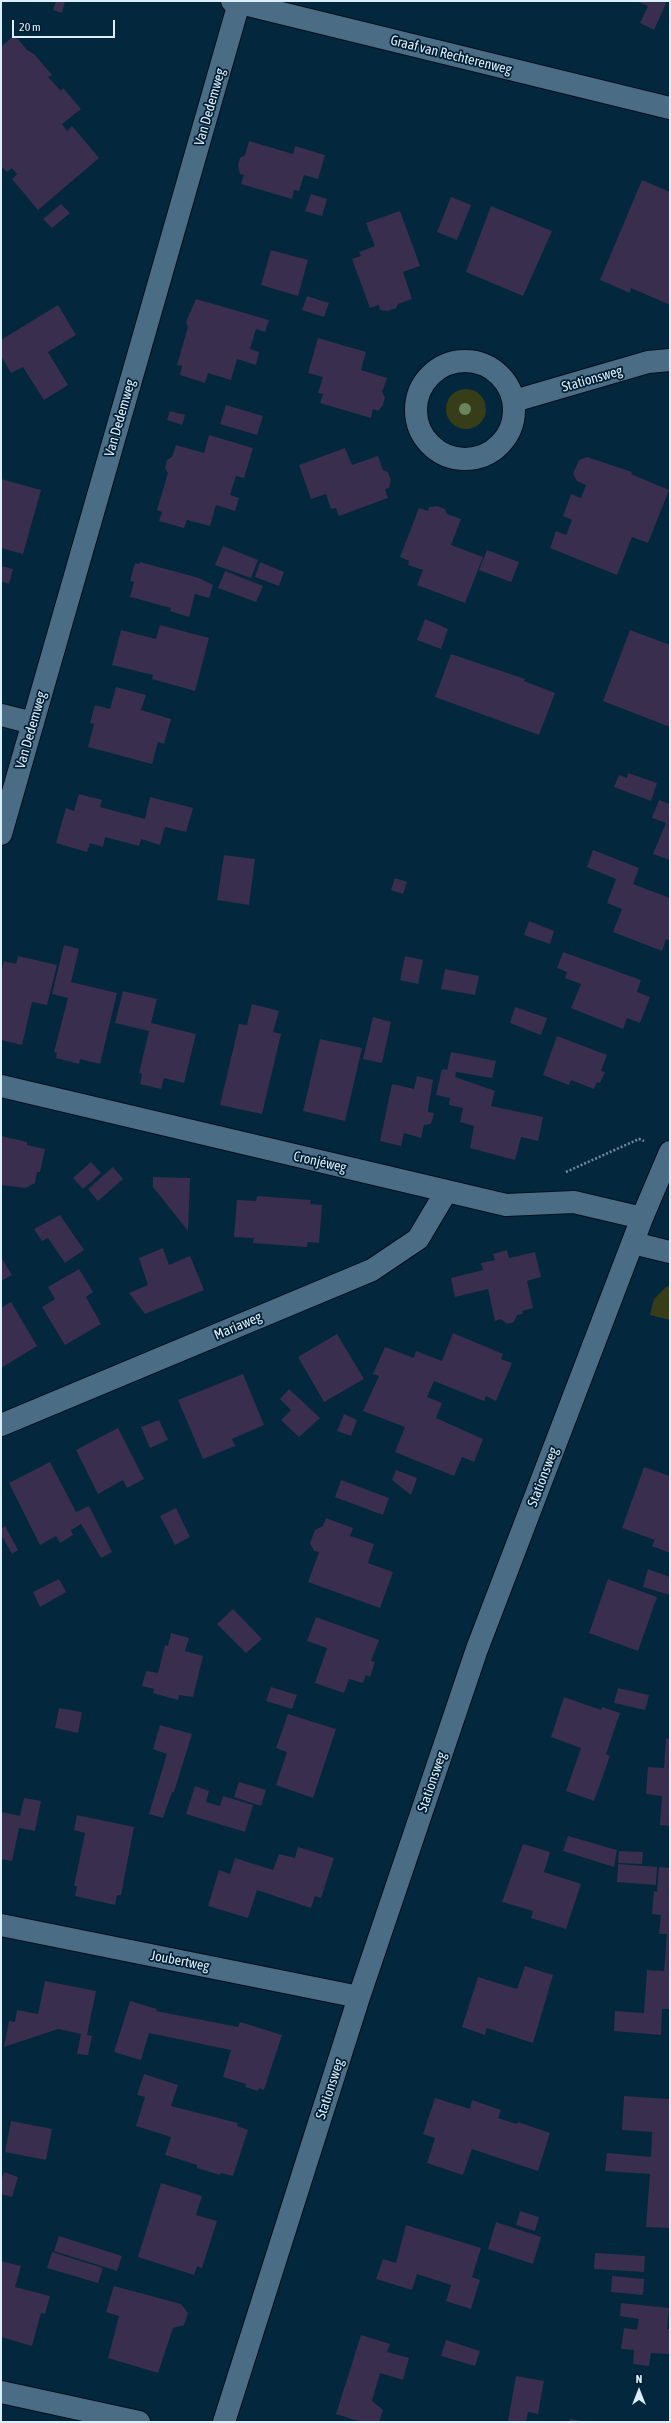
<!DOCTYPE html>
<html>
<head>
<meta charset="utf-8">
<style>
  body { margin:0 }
  #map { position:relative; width:671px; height:2423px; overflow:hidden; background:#03273c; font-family:"Asap Condensed",sans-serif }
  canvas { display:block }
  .frame { position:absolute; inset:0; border:2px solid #dbeefc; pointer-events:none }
  .north { position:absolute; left:619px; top:2371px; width:40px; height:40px; -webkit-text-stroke:3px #001e32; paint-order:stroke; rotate:0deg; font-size:11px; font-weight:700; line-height:16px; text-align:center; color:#dbeefc }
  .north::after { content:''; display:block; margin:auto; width:14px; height:18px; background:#dbeefc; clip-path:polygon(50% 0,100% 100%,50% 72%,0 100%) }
  .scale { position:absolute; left:12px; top:20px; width:103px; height:18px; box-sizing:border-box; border:2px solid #dbeefc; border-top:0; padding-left:5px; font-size:12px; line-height:14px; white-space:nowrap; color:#dbeefc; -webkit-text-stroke:3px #001e32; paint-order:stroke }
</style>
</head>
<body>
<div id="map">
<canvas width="671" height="2423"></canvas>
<div class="frame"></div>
<div class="north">N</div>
<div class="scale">20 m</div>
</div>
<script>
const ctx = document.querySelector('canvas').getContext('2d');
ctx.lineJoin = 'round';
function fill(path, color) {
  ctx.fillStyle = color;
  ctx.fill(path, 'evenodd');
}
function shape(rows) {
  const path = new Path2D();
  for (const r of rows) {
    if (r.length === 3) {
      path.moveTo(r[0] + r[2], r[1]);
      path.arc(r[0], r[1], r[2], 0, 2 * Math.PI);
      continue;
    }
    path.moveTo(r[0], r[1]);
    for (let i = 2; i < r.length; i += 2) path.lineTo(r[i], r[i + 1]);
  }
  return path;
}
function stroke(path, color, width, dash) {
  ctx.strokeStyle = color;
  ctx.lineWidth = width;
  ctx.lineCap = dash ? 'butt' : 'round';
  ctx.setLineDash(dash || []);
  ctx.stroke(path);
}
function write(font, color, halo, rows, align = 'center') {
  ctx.font = font + ' "Asap Condensed",sans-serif';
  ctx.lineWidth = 3.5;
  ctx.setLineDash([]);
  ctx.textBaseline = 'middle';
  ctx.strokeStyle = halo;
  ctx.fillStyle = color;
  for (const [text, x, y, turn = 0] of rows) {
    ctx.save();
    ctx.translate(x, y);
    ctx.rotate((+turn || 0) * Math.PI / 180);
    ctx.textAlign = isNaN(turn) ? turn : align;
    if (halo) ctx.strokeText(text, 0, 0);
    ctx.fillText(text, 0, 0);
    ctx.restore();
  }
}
fill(shape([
  [466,409,20],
  [670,1286,670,1320,650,1315,654,1299,666,1287]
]), '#363d18');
fill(shape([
  [56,1,65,1,62,13,53,10],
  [636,1,667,1,654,30,640,23,648,6],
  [12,37,18,39,27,50,34,54,52,75,48,77,61,91,63,88,81,109,62,124,67,131,72,126,99,158,38,210,12,179,17,174,12,168,7,172,1,166,1,47],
  [249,141,293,154,295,146,325,155,318,179,304,175,299,191,294,190,292,199,241,184,244,175,240,174,238,166,240,158,245,155],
  [642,180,670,192,670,305,631,288,630,293,600,280],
  [311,194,327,199,322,216,305,211],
  [451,197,471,205,457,240,437,232],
  [61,204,70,213,52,228,43,219],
  [491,206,552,231,523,296,466,272],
  [400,211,420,266,403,272,412,299,398,304,396,308,388,311,380,310,379,305,370,308,352,259,361,256,359,252,375,246,366,223],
  [271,250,308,260,298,296,261,285],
  [307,296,329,303,324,317,302,310],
  [196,299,269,320,265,332,256,329,250,349,259,352,256,365,237,359,231,380,208,373,205,383,180,375,182,366,177,365,188,327,186,322],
  [58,305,76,335,48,352,68,385,44,400,23,367,11,373,1,356,1,340],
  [318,338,366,352,361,370,387,378,382,392,385,397,383,405,378,411,373,409,371,418,320,403,323,394,318,393,323,377,308,373],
  [226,405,263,416,257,435,220,424],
  [170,411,185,415,182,425,167,420],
  [209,435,253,448,244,478,236,476,230,495,239,498,235,511,216,505,210,526,187,520,184,528,159,521,162,512,157,510,168,473,165,468,167,460,172,457,176,445,204,453],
  [345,448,352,465,378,456,383,470,388,472,391,480,389,488,385,489,388,498,339,516,336,508,331,509,326,494,311,499,299,465],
  [587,457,632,472,631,474,669,490,648,543,632,537,617,575,550,548,556,531,566,535,572,520,563,516,571,494,581,498,586,485,577,481,573,474,579,460],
  [1,479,41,490,23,554,1,548],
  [437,506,445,509,447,514,461,519,451,545,483,557,465,603,417,585,423,570,408,565,409,561,400,557,419,508,428,511,429,507],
  [223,546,258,560,251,578,215,565],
  [487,550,519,562,511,582,479,570],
  [140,562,199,578,213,585,209,598,195,594,189,617,170,611,171,608,130,597,134,582,130,581,135,563,139,564],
  [260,562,284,572,279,586,255,577],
  [1,566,13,569,9,584,1,581],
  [225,571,263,586,256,602,218,588],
  [425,619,448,629,441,649,417,640],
  [160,625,209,638,195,691,152,679,153,675,112,665,121,630,156,639],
  [630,630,670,645,670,727,603,701],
  [451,654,525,679,524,681,555,693,539,735,435,697],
  [116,687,146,695,141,710,171,719,164,744,158,742,152,764,88,747,94,724,90,723,95,705,110,709],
  [628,773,657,783,651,801,614,787,619,775,627,778],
  [79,794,102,800,100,807,145,819,150,797,193,808,186,832,165,827,160,845,141,839,139,846,105,837,103,847,90,843,87,852,56,843,66,808,74,811],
  [659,800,670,804,670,860,653,854,666,823,652,818],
  [593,850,639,868,633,884,670,898,670,941,666,939,662,951,613,932,622,909,607,903,616,879,587,867],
  [224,855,255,859,249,905,217,900],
  [395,878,407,882,403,894,391,890],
  [529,921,554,931,550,944,524,935],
  [64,945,79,949,71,982,117,993,100,1064,80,1059,79,1064,56,1058,57,1053,54,1052,68,998,52,994],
  [563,952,641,980,637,992,650,997,640,1023,627,1018,623,1029,571,1008,581,984,565,978,567,972,557,968],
  [18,956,57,965,47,1005,32,1002,22,1045,1,1040,1,973,4,961,16,964],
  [405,956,423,960,418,984,400,980],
  [445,969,479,976,475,995,441,989],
  [123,991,157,999,151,1023,196,1034,184,1083,164,1078,161,1089,140,1084,142,1074,139,1073,149,1031,115,1023],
  [252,1004,279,1011,273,1032,281,1034,262,1114,220,1105,239,1024,247,1025],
  [515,1007,547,1018,541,1035,510,1023],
  [373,1017,391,1022,382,1063,363,1059],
  [557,1036,607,1055,601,1071,605,1072,600,1083,597,1082,594,1089,571,1080,569,1085,543,1075],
  [320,1039,362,1048,345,1121,303,1111],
  [451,1052,496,1061,492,1078,451,1071,456,1072,455,1077,495,1091,491,1106,543,1117,538,1141,521,1137,515,1160,470,1148,474,1126,460,1122,463,1108,449,1105,450,1098,436,1095,442,1069,447,1070],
  [417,1076,433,1080,428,1109,428,1112,434,1113,431,1124,424,1125,421,1138,404,1133,401,1146,380,1141,392,1084,414,1089],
  [1,1136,27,1142,27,1145,45,1149,40,1172,37,1172,35,1183,26,1188,1,1185],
  [91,1162,101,1173,83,1189,73,1178],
  [113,1167,123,1179,98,1201,88,1189],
  [153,1177,190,1178,188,1231,153,1187],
  [257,1196,311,1200,310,1204,322,1205,319,1243,308,1242,307,1247,253,1243,254,1238,234,1237,237,1200,256,1201],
  [60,1215,84,1250,65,1263,48,1238,42,1241,34,1229],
  [163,1248,169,1265,190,1256,204,1290,145,1314,129,1293,148,1285,139,1258],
  [507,1250,509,1258,535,1252,541,1277,527,1281,533,1308,522,1311,523,1314,517,1315,514,1322,507,1324,501,1319,495,1321,488,1289,455,1297,451,1278,483,1270,481,1263,495,1260,493,1254],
  [1,1257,12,1275,1,1281],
  [79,1269,93,1292,86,1297,101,1324,65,1345,42,1307,55,1299,48,1287],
  [11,1302,37,1346,1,1368,1,1308],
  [453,1333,503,1354,501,1359,512,1363,496,1401,486,1396,484,1401,434,1381,427,1397,442,1403,436,1418,483,1439,474,1462,462,1457,454,1476,395,1452,405,1427,363,1411,379,1376,373,1374,385,1347,414,1358,416,1351,442,1361],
  [337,1334,364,1379,324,1402,298,1357],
  [243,1374,264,1425,232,1439,235,1446,203,1459,178,1400],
  [289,1389,320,1418,299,1437,281,1420,291,1410,280,1399],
  [344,1414,357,1420,351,1436,337,1431],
  [159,1420,168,1440,150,1448,141,1427],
  [118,1428,144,1479,127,1488,123,1480,98,1494,76,1450],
  [50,1462,76,1512,89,1506,112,1552,101,1558,81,1524,71,1530,73,1535,60,1543,56,1536,40,1545,9,1483],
  [644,1467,670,1476,670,1553,652,1546,655,1540,622,1528],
  [396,1470,417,1478,411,1495,392,1480],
  [341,1480,389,1498,383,1515,335,1497],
  [176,1508,190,1537,175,1545,160,1516],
  [326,1518,353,1528,350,1536,374,1544,368,1563,393,1572,380,1608,308,1582,319,1552,314,1551,310,1543,315,1530,323,1526],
  [5,1526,18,1550,12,1554,3,1538,1,1538,1,1529],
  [648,1569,670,1577,670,1595,643,1587],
  [59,1579,66,1592,40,1607,33,1592],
  [608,1579,657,1597,638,1651,589,1633],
  [233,1609,262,1639,246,1653,217,1624],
  [316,1617,379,1640,371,1661,375,1662,370,1677,366,1675,363,1683,349,1679,344,1693,315,1683,327,1648,307,1641],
  [171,1633,189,1638,185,1651,203,1656,193,1697,179,1695,178,1700,153,1693,154,1689,142,1686,146,1671,158,1673,165,1645,168,1646],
  [271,1687,297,1695,292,1709,266,1701],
  [618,1688,649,1695,645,1710,614,1703],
  [564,1697,601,1710,602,1707,620,1713,606,1754,610,1756,594,1801,566,1791,581,1748,551,1737],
  [59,1708,82,1712,78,1733,55,1728],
  [288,1714,336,1729,313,1798,276,1785,287,1752,276,1748],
  [160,1725,192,1734,174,1792,172,1792,163,1818,149,1814,167,1754,153,1749],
  [666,1738,670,1739,670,1826,660,1825,662,1796,646,1794,648,1767,664,1768],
  [239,1782,266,1790,261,1806,234,1797],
  [195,1786,209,1791,206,1802,220,1806,223,1796,253,1805,245,1832,186,1814],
  [24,1798,41,1801,35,1831,19,1828,12,1861,1,1859,1,1812,20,1816],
  [77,1815,134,1827,121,1895,117,1895,115,1905,75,1896,77,1886,74,1886,85,1833,74,1830],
  [568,1836,617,1850,614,1867,563,1851],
  [523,1844,550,1852,544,1872,581,1884,566,1929,531,1918,533,1911,502,1902],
  [298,1847,334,1858,321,1898,315,1896,311,1908,257,1890,248,1918,208,1906,219,1870,230,1874,235,1858,273,1870,279,1854,295,1858],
  [619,1851,643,1852,642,1864,618,1863],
  [618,1864,657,1867,656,1885,617,1882],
  [659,1867,670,1868,670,2009,662,2009,661,2035,614,2031,615,2011,644,2013,647,1970,664,1971,667,1934,659,1934,661,1915,652,1914,654,1891,657,1892],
  [525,1966,553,1975,533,2043,487,2028,485,2035,462,2027,478,1977,517,1989],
  [45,1981,96,1991,87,2035,92,2036,88,2055,77,2054,81,2034,58,2029,4,2047,9,2021,15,2022,17,2010,38,2014],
  [130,2001,157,2009,156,2011,238,2027,240,2022,282,2035,264,2090,259,2088,258,2091,245,2087,246,2084,223,2077,231,2050,149,2033,141,2060,114,2052],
  [144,2074,178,2085,171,2106,238,2123,237,2126,248,2130,233,2176,221,2173,220,2175,197,2168,197,2165,165,2155,171,2137,136,2126,145,2097,137,2095],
  [624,2096,670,2099,670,2228,646,2227,650,2174,605,2171,607,2153,651,2157,652,2132,622,2130],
  [435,2098,470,2109,472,2100,501,2110,498,2118,517,2124,518,2122,550,2133,538,2171,472,2149,463,2175,427,2163,435,2138,423,2134],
  [11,2121,52,2129,46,2160,5,2152],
  [4,2172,18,2177,12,2197,1,2194,1,2181],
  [161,2183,202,2196,196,2215,217,2221,202,2268,197,2266,194,2275,138,2257],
  [520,2211,539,2217,535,2231,516,2225],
  [496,2222,541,2237,533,2264,488,2249],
  [406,2225,481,2248,472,2277,480,2280,471,2309,446,2301,451,2285,417,2274,412,2290,376,2279,383,2259,396,2263],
  [59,2236,122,2256,117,2271,54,2251],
  [52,2252,103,2268,98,2283,47,2268],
  [595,2253,645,2256,644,2272,594,2269],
  [1,2261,21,2266,15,2287,50,2296,45,2314,41,2313,32,2346,1,2337],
  [612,2276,644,2279,643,2295,611,2292],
  [114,2286,181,2304,188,2313,184,2325,173,2328,158,2373,108,2358,119,2316,106,2312],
  [621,2303,669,2308,667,2329,670,2329,669,2354,651,2353,649,2366,633,2364,634,2350,621,2349,624,2328,637,2330,639,2319,620,2316],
  [361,2335,390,2344,387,2352,409,2358,403,2380,380,2373,372,2401,383,2410,379,2422,361,2422,336,2414],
  [446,2340,480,2351,475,2366,441,2356],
  [516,2376,544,2381,538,2414,528,2412,526,2422,508,2422],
  [570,2419,582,2421,582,2422,569,2422]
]), '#392e4d');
const minor = shape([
  [232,1,670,108],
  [465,410,49],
  [514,401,648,362,670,360],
  [1,715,33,723],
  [1,834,239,3],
  [1,1086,506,1205,574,1202,642,1218],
  [633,1243,670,1252],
  [1,1425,372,1270,418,1239,446,1192],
  [1,1925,359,1997],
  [1,2392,139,2422],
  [224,2422,359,1997,477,1649,642,1218,670,1152]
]);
stroke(minor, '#000f1e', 24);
stroke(shape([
  [566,1172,639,1139,644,1141]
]), '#718d9e', 2.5, [2, 2]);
stroke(minor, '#4a6d85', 22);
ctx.fillStyle = '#69845f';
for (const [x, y] of [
  [465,409]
]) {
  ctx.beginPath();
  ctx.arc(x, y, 6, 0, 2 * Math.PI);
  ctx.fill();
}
write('14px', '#dbeefc', '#001e32', [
  ["Graaf van Rechterenweg",451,55,14],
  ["Van Dedemweg",210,107,-74],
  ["Stationsweg",592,379,-16],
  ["Van Dedemweg",120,418,-74],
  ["Van Dedemweg",31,730,-74],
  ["Cronjéweg",320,1162,13],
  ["Mariaweg",238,1326,-23],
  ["Stationsweg",543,1477,-69],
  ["Stationsweg",432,1782,-71],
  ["Joubertweg",180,1961,11],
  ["Stationsweg",330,2089,-72]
]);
</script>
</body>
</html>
